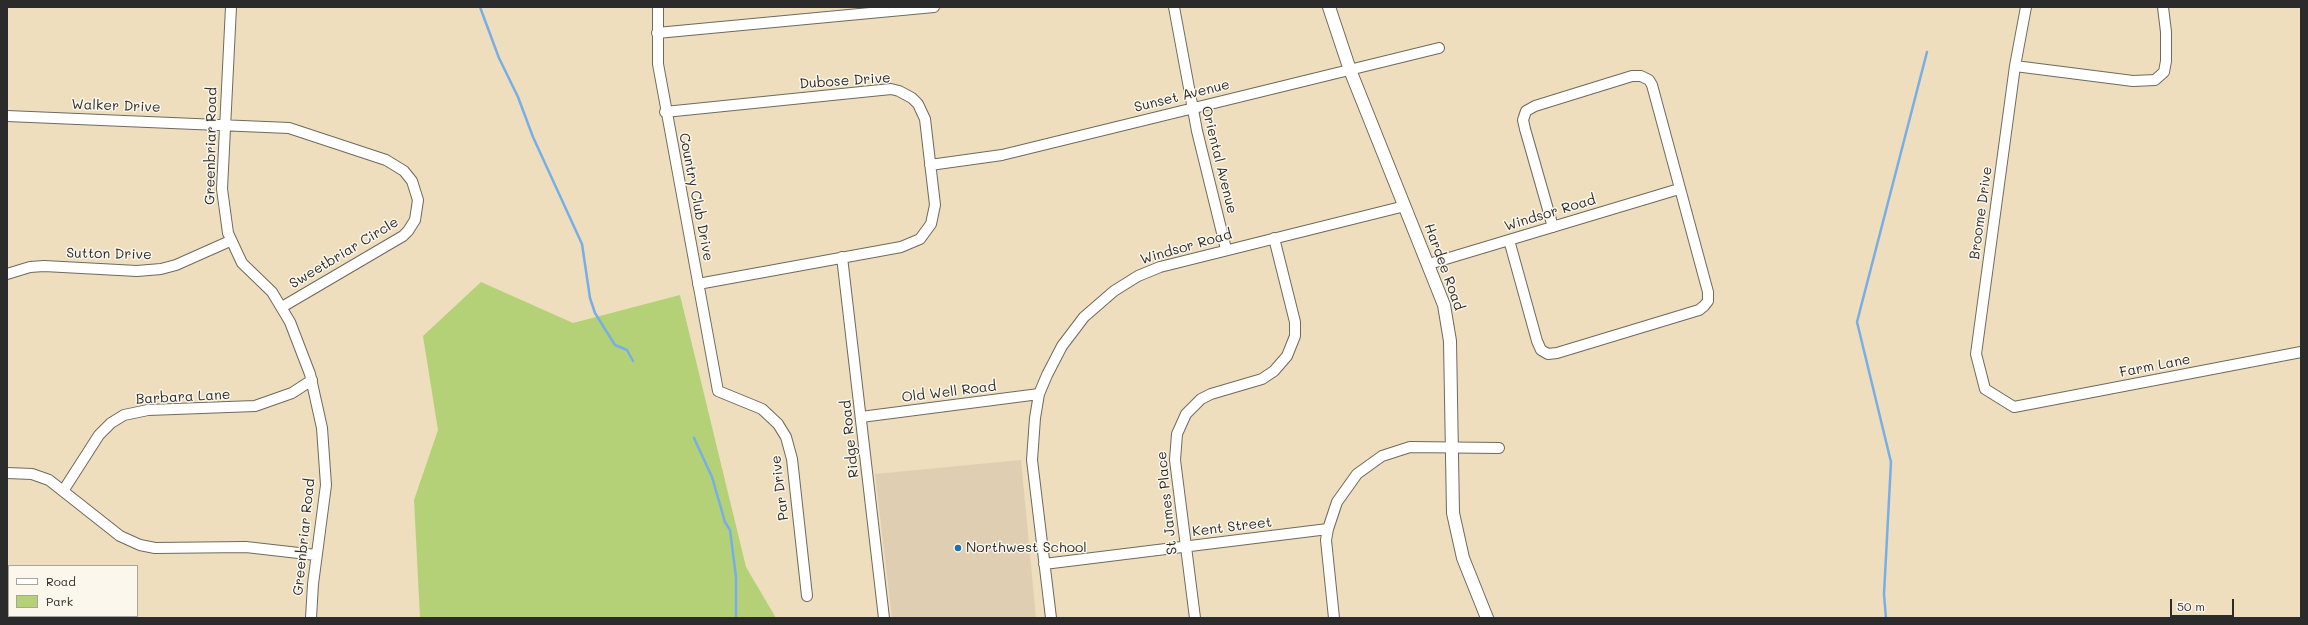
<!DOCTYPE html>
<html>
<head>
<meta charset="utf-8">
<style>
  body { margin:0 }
  #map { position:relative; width:2308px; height:625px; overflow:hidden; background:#eedebd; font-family:Mali,sans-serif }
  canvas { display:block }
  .frame { position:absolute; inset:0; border:8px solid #2b2b2b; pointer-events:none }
  .legend { position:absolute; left:8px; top:565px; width:130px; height:52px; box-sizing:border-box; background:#fbf7ec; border:1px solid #a8a59f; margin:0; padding:5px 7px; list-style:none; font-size:12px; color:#2b2b2b }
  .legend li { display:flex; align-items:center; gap:8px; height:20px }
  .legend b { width:20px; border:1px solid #a8a59f }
  .scale { position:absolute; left:2170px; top:599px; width:64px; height:18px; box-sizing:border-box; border:2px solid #2b2b2b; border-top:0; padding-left:5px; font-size:12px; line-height:14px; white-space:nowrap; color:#2b2b2b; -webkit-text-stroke:3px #fbf7ec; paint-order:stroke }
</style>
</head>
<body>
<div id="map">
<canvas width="2308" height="625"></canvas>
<div class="frame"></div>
<ul class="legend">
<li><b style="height:5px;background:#fff"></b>Road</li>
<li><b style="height:11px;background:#b4d178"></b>Park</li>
</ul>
<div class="scale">50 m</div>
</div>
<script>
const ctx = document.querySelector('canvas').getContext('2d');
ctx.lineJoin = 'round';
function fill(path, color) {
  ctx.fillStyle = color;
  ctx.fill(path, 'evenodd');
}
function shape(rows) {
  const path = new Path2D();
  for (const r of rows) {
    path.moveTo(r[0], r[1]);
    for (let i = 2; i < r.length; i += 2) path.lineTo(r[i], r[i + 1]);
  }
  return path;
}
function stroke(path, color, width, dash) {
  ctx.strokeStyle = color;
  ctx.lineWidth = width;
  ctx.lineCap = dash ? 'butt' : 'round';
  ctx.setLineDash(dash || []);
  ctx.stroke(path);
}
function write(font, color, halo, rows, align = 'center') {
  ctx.font = font + ' Mali,sans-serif';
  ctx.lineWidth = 3;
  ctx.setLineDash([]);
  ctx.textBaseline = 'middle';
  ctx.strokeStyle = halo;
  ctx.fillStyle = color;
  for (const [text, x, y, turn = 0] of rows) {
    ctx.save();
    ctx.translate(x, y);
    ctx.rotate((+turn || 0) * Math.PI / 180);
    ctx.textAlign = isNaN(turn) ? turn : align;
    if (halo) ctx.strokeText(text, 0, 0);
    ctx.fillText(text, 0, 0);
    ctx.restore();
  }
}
fill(shape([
  [1021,460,1036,618,892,618,875,474]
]), '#dfceb1');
fill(shape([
  [481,282,573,323,680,295,746,567,776,618,420,618,414,500,438,430,423,336]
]), '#b4d178');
stroke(shape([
  [480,7,499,58,518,97,533,137,582,244,590,298,595,313,615,345,627,350,633,361],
  [694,438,712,477,725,522,730,530,736,577,736,618],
  [1886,618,1884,594,1891,462,1857,322,1927,52]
]), '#78aee6', 2.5);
const minor = shape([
  [231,7,222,189,228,233,242,263,272,292,290,322,310,374,322,428,326,485,313,584,311,618],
  [658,7,658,64,718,391,762,409,778,424,786,437,792,459,807,596],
  [1174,7,1197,131,1226,249],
  [2026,7,2015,66,1976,354,1985,389,2014,407,2301,352],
  [657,33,934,7],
  [2015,66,2133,81,2155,80,2164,72,2166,61,2166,32,2163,7],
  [665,112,891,89,899,91,912,98,918,104,925,119,935,205,931,224,920,239,901,247,698,284],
  [7,116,289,128,386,160,404,171,412,181,418,200,415,220,408,231,403,236,282,307],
  [930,165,1002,155,1439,48],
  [1509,240,1537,341,1541,350,1548,354,1557,353,1699,310,1704,306,1708,301,1708,292,1652,85,1649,80,1641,76,1632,76,1535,106,1526,111,1523,120,1525,129,1553,227],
  [842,257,884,618],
  [1429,264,1679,189],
  [7,274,30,267,44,266,137,271,161,269,176,265,230,241],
  [861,417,1039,394],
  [7,473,32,474,49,480,120,536,140,545,155,548,246,547,316,555],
  [63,491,99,435,111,423,124,415,148,410,255,406,292,393,312,380],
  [1044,564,1328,529],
  [1051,618,1032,460,1035,418,1039,394,1047,375,1062,346,1084,317,1114,291,1138,276,1160,267,1405,206],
  [1195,618,1175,460,1177,434,1186,414,1201,399,1211,394,1262,379,1274,371,1287,356,1295,336,1295,322,1274,238],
  [1334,618,1326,540,1328,529,1337,502,1357,474,1382,456,1410,447,1499,448]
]);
const tertiary = shape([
  [1329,7,1350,70,1444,305,1450,341,1453,513,1463,558,1487,618]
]);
stroke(minor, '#6f6a5e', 12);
stroke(tertiary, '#6f6a5e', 14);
stroke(minor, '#fff', 10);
stroke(tertiary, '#fff', 12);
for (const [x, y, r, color] of [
  [958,548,4,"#1f6fb2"]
]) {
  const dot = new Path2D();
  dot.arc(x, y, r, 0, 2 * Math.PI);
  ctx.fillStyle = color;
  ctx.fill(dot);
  stroke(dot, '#fbf7ec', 1.5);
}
write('14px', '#2b2b2b', '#fbf7ec', [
  ["Dubose Drive",845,81,-4],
  ["Sunset Avenue",1182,96,-14],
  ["Walker Drive",116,106,2],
  ["Greenbriar Road",211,146,-89],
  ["Oriental Avenue",1219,160,76],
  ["Country Club Drive",696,197,79],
  ["Windsor Road",1550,213,-17],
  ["Broome Drive",1981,213,-82],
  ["Windsor Road",1186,247,-16],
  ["Sweetbriar Circle",344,253,-31],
  ["Sutton Drive",109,254,1],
  ["Hardee Road",1444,267,70],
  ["Farm Lane",2155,366,-11],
  ["Old Well Road",949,392,-7],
  ["Barbara Lane",183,397,-3],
  ["Ridge Road",850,439,-96],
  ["Par Drive",780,488,-97],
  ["St James Place",1167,503,-96],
  ["Kent Street",1232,527,-7],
  ["Greenbriar Road",304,537,-84]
]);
write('14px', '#2b2b2b', '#fbf7ec', [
  ["Northwest School",966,548]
], 'left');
</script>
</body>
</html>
